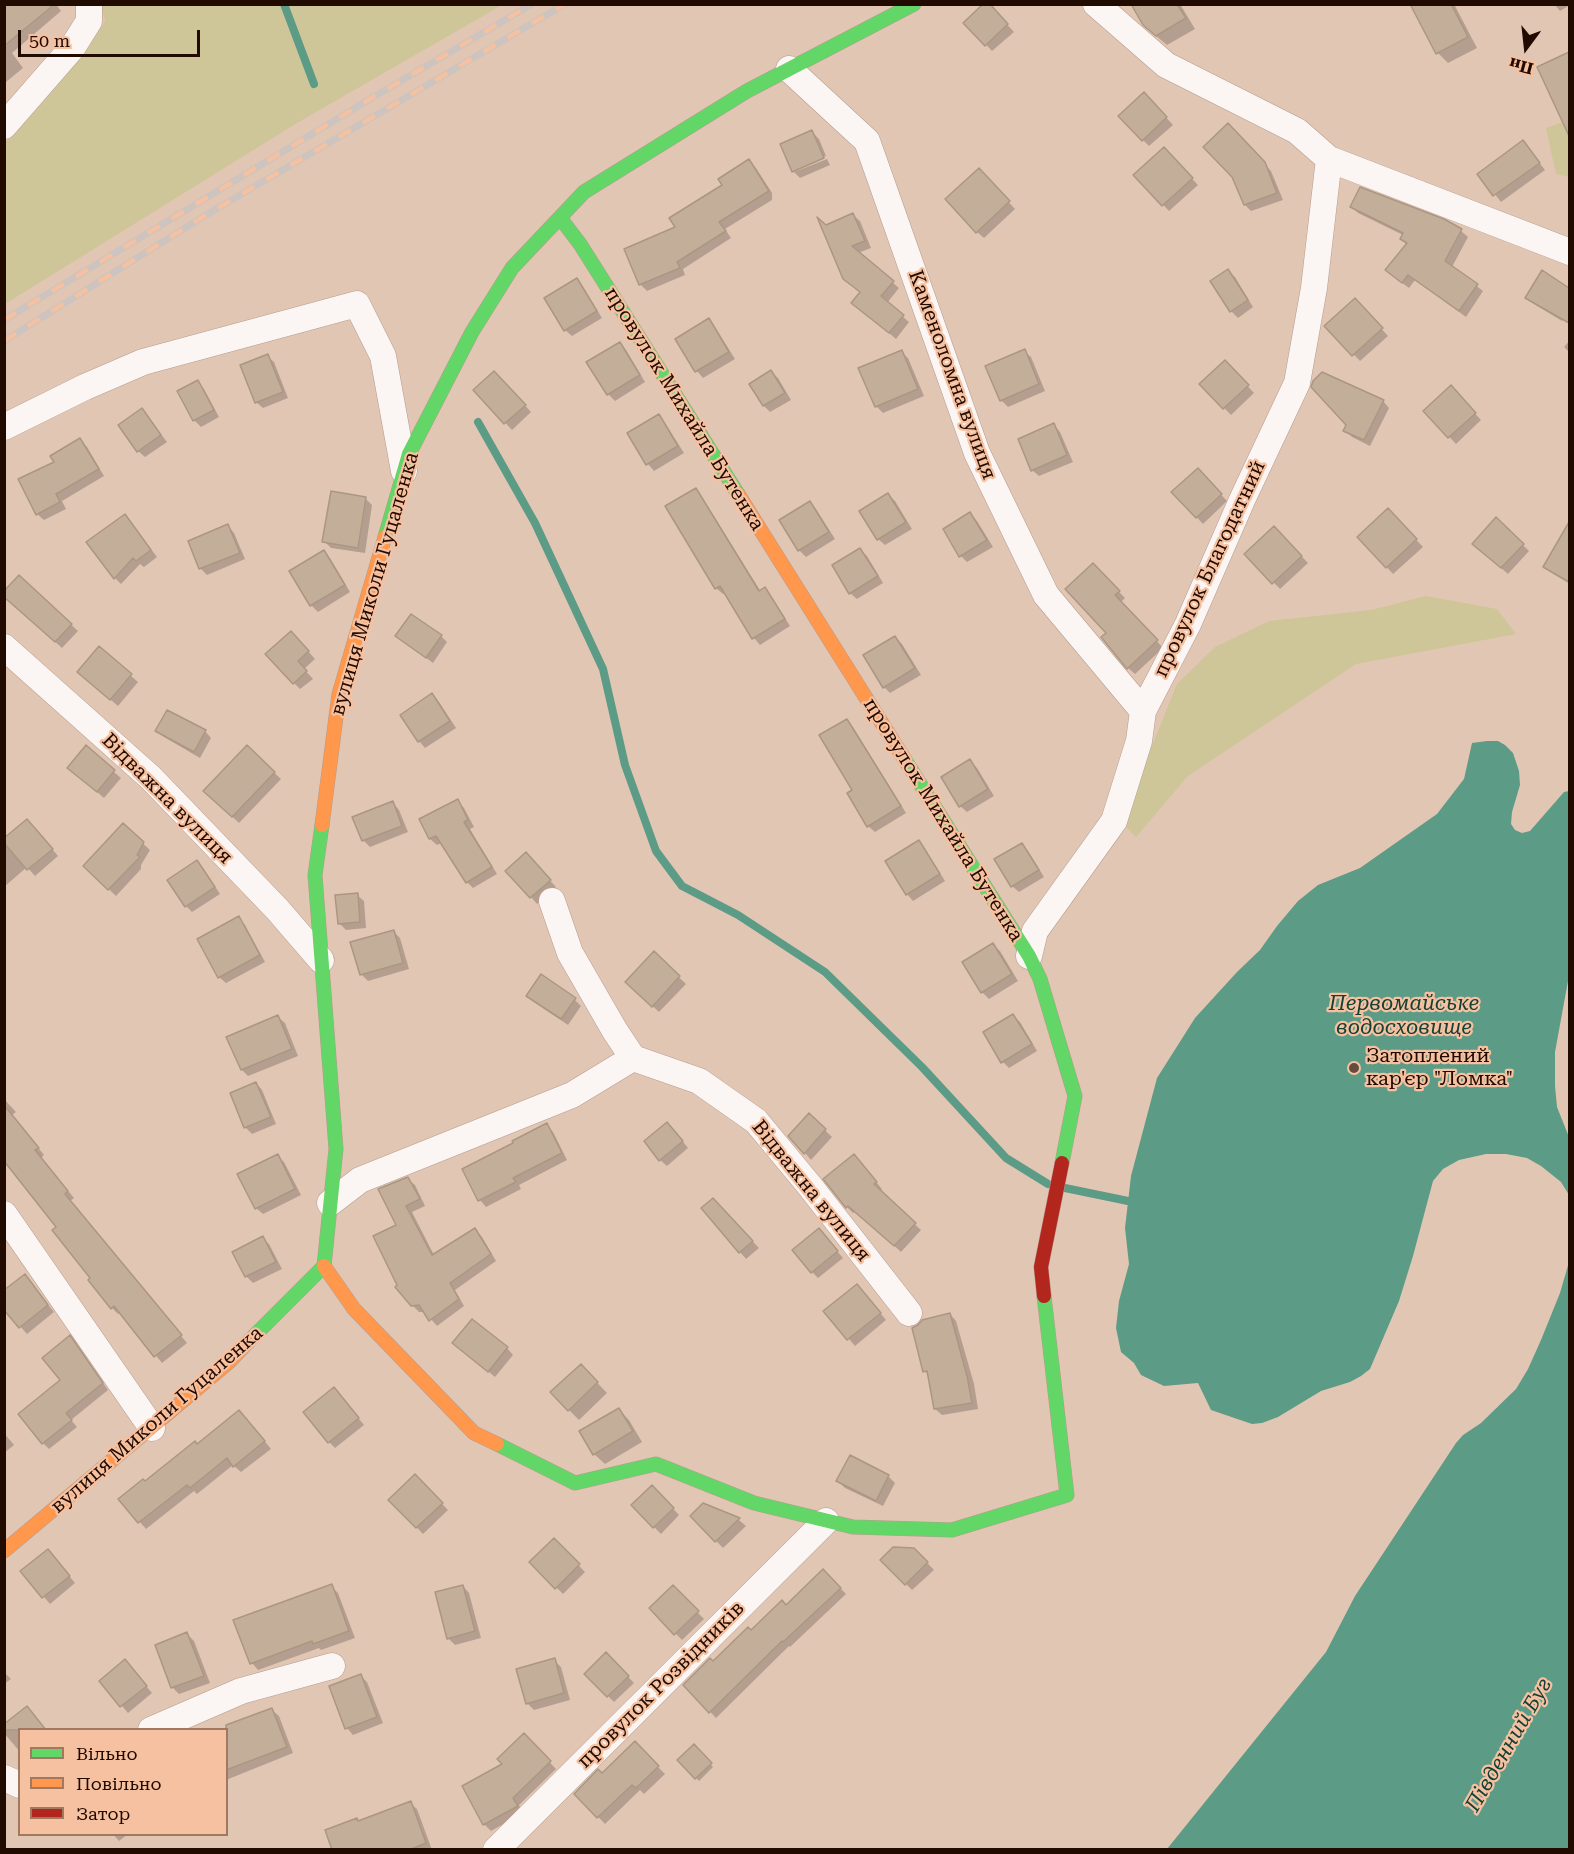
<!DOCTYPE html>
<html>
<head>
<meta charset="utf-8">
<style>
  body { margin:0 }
  #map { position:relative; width:1574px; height:1854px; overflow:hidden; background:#e2c6b4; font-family:"Roboto Serif",serif }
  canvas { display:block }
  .frame { position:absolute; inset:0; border:6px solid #210a00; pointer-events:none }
  .legend { position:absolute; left:18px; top:1728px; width:210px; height:108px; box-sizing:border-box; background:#f6c1a0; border:2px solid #a17860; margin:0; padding:8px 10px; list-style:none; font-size:18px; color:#210a00 }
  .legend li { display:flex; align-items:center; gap:12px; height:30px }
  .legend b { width:30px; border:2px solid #a17860 }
  .north { position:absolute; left:1496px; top:18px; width:60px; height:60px; -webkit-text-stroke:4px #f6c1a0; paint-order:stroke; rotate:195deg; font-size:16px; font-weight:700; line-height:24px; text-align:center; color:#210a00 }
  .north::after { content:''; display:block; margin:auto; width:21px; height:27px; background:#210a00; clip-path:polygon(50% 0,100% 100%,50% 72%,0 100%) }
  .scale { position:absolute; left:18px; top:30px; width:182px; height:27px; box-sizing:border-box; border:3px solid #210a00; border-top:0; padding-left:8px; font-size:18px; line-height:21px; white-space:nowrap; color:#210a00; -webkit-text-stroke:4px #f6c1a0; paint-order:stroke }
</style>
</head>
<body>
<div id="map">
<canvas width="1574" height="1854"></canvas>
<div class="frame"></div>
<ul class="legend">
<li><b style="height:8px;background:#63d668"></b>Вільно</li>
<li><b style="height:8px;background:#ff974d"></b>Повільно</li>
<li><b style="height:8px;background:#b3261e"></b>Затор</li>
</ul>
<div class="north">Пн</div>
<div class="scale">50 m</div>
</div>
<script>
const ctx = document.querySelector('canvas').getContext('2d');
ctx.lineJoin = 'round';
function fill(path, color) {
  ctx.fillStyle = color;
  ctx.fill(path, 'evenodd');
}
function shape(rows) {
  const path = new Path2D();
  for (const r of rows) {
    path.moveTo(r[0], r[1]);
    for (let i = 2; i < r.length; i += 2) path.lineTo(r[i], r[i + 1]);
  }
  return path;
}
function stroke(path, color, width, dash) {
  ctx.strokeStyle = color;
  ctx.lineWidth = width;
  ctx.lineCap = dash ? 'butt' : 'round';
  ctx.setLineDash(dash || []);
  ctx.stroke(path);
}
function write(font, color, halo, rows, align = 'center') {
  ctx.font = font + ' "Roboto Serif",serif';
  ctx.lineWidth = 4.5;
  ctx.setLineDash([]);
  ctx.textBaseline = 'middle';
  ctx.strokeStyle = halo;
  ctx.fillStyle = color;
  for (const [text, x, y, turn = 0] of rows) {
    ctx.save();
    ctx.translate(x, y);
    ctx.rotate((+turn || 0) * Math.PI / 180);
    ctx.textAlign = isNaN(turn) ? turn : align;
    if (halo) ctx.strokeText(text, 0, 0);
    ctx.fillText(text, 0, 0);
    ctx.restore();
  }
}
fill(shape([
  [101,5,502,5,297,123,5,304,5,143,28,119,87,50,105,21],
  [1569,120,1569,177,1556,174,1546,128],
  [1426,596,1497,609,1516,634,1356,664,1188,776,1136,837,1123,824,1133,793,1177,684,1215,647,1269,621,1371,610]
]), '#cec598');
fill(shape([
  [1487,741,1498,741,1505,745,1513,753,1519,771,1520,785,1512,812,1511,824,1515,830,1522,833,1530,831,1564,792,1569,791,1570,970,1555,1052,1555,1086,1557,1107,1569,1137,1569,1195,1561,1182,1541,1166,1527,1158,1506,1154,1486,1154,1459,1160,1443,1169,1433,1181,1413,1256,1399,1301,1370,1369,1361,1376,1350,1382,1321,1391,1278,1417,1262,1423,1252,1424,1211,1410,1198,1383,1164,1386,1141,1375,1134,1363,1121,1352,1116,1328,1119,1301,1129,1264,1125,1228,1131,1176,1157,1078,1195,1018,1237,972,1260,950,1277,926,1298,901,1318,885,1360,868,1437,814,1464,779,1472,743],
  [1569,1262,1569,1849,1167,1849,1326,1652,1355,1596,1456,1443,1463,1435,1481,1423,1516,1389,1528,1369,1541,1340,1560,1293]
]), '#5c9b85');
fill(shape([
  [4,4,56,4,61,11,12,53,23,68,6,82],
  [988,4,1014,32,992,51,966,23],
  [1132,4,1180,4,1195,29,1167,45,1155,35],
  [1411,4,1454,4,1477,48,1448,63,1438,53],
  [1554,4,1570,4,1570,5,1560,11],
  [1570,53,1570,123,1561,115,1539,68],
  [1150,100,1173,125,1149,146,1143,140],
  [1228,125,1271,171,1283,200,1251,211,1245,205],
  [812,132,819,139,826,156,794,169,794,172,793,171],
  [1523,142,1545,170,1501,202,1479,174],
  [1164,149,1198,185,1169,211,1135,175],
  [827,159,830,165,800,178,794,172],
  [749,161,756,168,772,193,772,200,725,229,731,238,683,269,685,275,647,291,640,284,677,228],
  [979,170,1015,209,984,238,977,232],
  [1352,207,1443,221,1461,231,1468,237,1452,267,1483,291,1466,317,1415,280,1409,288,1393,276,1407,245,1401,239,1403,235,1358,213],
  [853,215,860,221,871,248,858,253,899,288,887,303,909,322,896,339,853,303,861,293,845,279],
  [1228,271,1235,277,1253,307,1238,318,1231,311,1212,281],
  [1542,272,1570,290,1570,308,1562,321,1534,304,1527,298],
  [576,280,583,287,602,318,572,336,565,330],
  [1355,300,1388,336,1360,361,1326,326],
  [708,320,715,327,735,359,703,378,697,371,677,339],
  [1570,340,1570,353,1564,347],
  [619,344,626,350,645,382,615,401,608,394],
  [1024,351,1031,357,1045,391,1008,407,1001,400],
  [901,352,908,358,924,396,883,413,876,406],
  [267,356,274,362,288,398,263,408,256,402],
  [1225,362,1254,393,1231,415,1201,384],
  [771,372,778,378,791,400,770,412,764,406,751,384],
  [501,379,531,412,512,430,475,390],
  [198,382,204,389,219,417,201,427,194,420],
  [1457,394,1481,420,1456,444,1425,411],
  [1383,401,1389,408,1370,446,1352,437,1345,430],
  [142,410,167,442,145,457,138,451],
  [659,416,665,423,684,453,654,471,648,464,629,434],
  [1054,425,1060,432,1073,462,1039,476,1032,470],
  [80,440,87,447,104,476,62,501,66,509,44,520,37,514,56,462],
  [1198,470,1227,501,1203,524,1173,492],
  [695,490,702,497,761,592,765,589,771,596,790,626,760,645,754,638,726,592,723,594,716,588],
  [332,493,366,499,372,505,365,553,331,548,324,541],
  [888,495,895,501,912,529,885,545,878,539],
  [810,502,816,509,835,539,806,557,799,550],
  [1388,510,1423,547,1393,574,1359,537],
  [970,514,977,521,993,547,967,562,961,556],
  [1496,519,1529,551,1508,574,1480,550],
  [131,523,157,557,144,567,140,564,121,584,115,578],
  [1570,525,1570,584,1552,573,1545,567],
  [228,526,234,533,245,559,207,575,200,568],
  [1274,528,1308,563,1280,589,1246,554],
  [860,550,867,556,883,583,857,599,850,593],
  [323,552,330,558,350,592,318,612,311,605],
  [1093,565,1125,598,1121,602,1163,648,1135,674,1128,668,1108,633],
  [19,577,78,631,62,648,10,601],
  [397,636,441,636,447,642,433,663],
  [895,637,902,644,921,675,890,693,884,687],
  [298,640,315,659,304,669,313,679,300,689,294,683],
  [99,648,138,682,118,706,85,678],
  [432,695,439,702,456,728,425,748,419,741],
  [846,720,853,727,906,813,875,832,868,826,854,790],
  [157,731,205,731,211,738,200,758,164,737],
  [247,747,281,779,239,823,205,791],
  [86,748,121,778,104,798,76,774],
  [970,761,977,768,994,796,967,812,960,806],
  [458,801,464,808,474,827,470,829,497,874,473,888,467,882,442,843,437,845,430,839,421,819],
  [393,803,399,810,408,832,370,847,363,840],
  [123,825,150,850,141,865,141,869,116,896,85,866],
  [34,827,58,856,35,876,27,867,4,887,4,840],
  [919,842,925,849,945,881,913,901,907,894],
  [1021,844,1028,851,1044,877,1019,892,1012,886],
  [532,861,556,887,537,904,531,897],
  [197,862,203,868,220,894,192,912,186,906],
  [357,895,364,901,366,928,346,930,339,923],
  [238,918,245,925,265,962,226,983,219,977],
  [394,932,400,938,409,969,368,981,361,974],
  [993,945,1000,951,1018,981,989,999,982,992,964,962],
  [654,953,686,984,659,1012,627,982],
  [528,996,575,1000,581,1006,568,1025,534,1002],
  [1013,1016,1020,1022,1037,1051,1009,1068,1003,1062],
  [278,1017,285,1023,298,1056,248,1076,242,1070],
  [256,1083,262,1090,276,1124,252,1134,245,1127],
  [4,1099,16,1112,12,1115,44,1155,41,1158,74,1198,70,1201,187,1343,162,1363,121,1313,118,1314,112,1308,59,1227,4,1160],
  [809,1115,832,1137,811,1160,805,1153],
  [547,1125,553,1132,567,1160,519,1185,521,1189,486,1207,480,1200],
  [674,1130,688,1148,667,1166,660,1160],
  [277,1156,284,1162,301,1195,263,1214,256,1208],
  [860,1163,882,1189,880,1192,921,1230,901,1252,856,1211,853,1213,847,1207],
  [408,1179,415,1185,425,1206,412,1212,434,1255,475,1230,482,1237,496,1261,455,1290,464,1306,437,1326,425,1312,419,1312,412,1305,398,1225],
  [713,1200,759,1248,746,1259,740,1252],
  [825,1237,843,1258,818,1278,812,1272],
  [263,1238,269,1244,282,1269,253,1283,246,1276,234,1252],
  [25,1276,54,1312,27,1334,4,1308],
  [863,1292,886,1320,855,1346,825,1311],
  [950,1314,956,1321,974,1384,978,1409,942,1415,935,1409,930,1376,925,1371],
  [76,1344,108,1390,71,1420,77,1427,49,1449,43,1443],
  [507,1348,513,1355,495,1377,461,1349],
  [581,1366,607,1393,579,1420,552,1393],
  [340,1396,364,1425,335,1448,329,1442],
  [619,1410,629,1420,642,1442,605,1464,594,1454],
  [246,1418,271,1449,241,1472,233,1465,197,1494,194,1491,146,1529,120,1499,197,1445],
  [4,1433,14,1445,4,1453],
  [415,1476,448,1510,423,1534,390,1500],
  [888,1476,895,1483,883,1506,845,1488,838,1481],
  [652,1487,679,1515,661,1534,633,1506],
  [704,1505,739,1520,746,1526,723,1548,692,1516],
  [554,1540,585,1572,563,1594,531,1562],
  [914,1549,934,1570,912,1590,882,1560],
  [54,1558,75,1583,50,1604,22,1571],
  [823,1571,846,1594,790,1647,789,1646,716,1718,685,1685,751,1632,786,1607],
  [331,1586,338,1593,355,1638,321,1650,319,1648,258,1670,252,1663],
  [463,1586,469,1593,481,1638,455,1645,448,1638],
  [673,1587,704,1619,682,1640,651,1608],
  [187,1634,194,1641,210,1683,179,1694,173,1688,157,1646],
  [606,1654,634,1683,614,1702,586,1674],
  [554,1660,561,1667,570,1700,534,1710,527,1703],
  [131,1668,152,1693,128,1713,101,1681],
  [4,1672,11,1679,4,1684],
  [361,1676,367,1682,383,1723,353,1735,347,1728],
  [27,1708,46,1730,20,1730,20,1752,4,1733,4,1726],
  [272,1710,279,1716,293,1753,226,1780,226,1730,220,1730],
  [524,1735,556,1769,519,1805,523,1813,491,1831,484,1824,504,1764],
  [635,1744,665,1774,644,1794,640,1790,605,1824,576,1794,602,1775],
  [694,1746,713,1767,699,1781,679,1760],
  [410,1803,417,1809,432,1850,334,1850,359,1822],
  [113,1834,128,1834,119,1841]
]), '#0003');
stroke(shape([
  [284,4,314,84],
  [478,422,535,523,603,669,625,765,656,851,682,886,738,915,825,972,922,1067,1006,1158,1048,1184],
  [1065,1188,1128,1201,1136,1201]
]), '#5c9b85', 8);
const building = shape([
  [4,4,55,4,4,46,4,4],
  [983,4,990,4,1008,24,985,46,963,23,983,4],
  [1131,4,1177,4,1186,18,1156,36,1143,25,1131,4],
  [1410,4,1451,4,1468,37,1436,54,1410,4],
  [1569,52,1569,136,1537,67,1569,52],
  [1144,92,1167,117,1142,141,1118,116,1144,92],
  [1228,123,1265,162,1277,193,1244,205,1232,177,1203,147,1228,123],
  [812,130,824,158,792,172,780,144,812,130],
  [1523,140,1540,163,1493,196,1477,174,1523,140],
  [1164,147,1193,178,1162,206,1133,175,1164,147],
  [749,159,769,191,719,222,726,231,677,262,680,268,639,285,624,249,675,227,669,218,722,185,718,179,749,159],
  [979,168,1010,201,976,233,945,199,979,168],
  [1360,187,1444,219,1462,229,1445,261,1478,284,1459,311,1408,275,1402,283,1385,270,1407,243,1400,239,1403,233,1350,207,1360,187],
  [853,213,865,241,852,246,894,281,881,296,904,315,889,333,851,303,860,292,843,279,817,217,826,225,853,213],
  [1228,269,1248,300,1230,312,1210,281,1228,269],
  [1542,270,1569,288,1569,323,1525,298,1542,270],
  [577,278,597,311,564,331,544,298,577,278],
  [1355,298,1383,328,1352,356,1324,326,1355,298],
  [709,318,729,352,695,372,675,339,709,318],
  [620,342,640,375,607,395,586,362,620,342],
  [1025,349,1039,384,1000,401,985,366,1025,349],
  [902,350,918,389,875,407,858,368,902,350],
  [268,354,283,392,255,403,240,365,268,354],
  [1225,360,1249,385,1223,409,1199,384,1225,360],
  [771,370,785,393,763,406,749,384,771,370],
  [494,371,526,405,504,424,473,390,494,371],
  [1322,372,1384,400,1364,440,1343,431,1346,425,1311,387,1313,381,1322,372],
  [198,380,214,410,193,421,177,391,198,380],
  [1451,385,1476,413,1448,438,1423,411,1451,385],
  [142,408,161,435,137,452,118,425,142,408],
  [659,414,678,446,646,465,627,433,659,414],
  [1054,423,1067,455,1031,471,1018,439,1054,423],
  [80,438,99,469,56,494,60,502,36,515,18,479,54,462,50,456,80,438],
  [1198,468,1222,494,1196,518,1171,492,1198,468],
  [696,488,759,591,765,587,785,619,752,639,720,586,715,589,665,506,696,488],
  [331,491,366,497,358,548,322,542,331,491],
  [888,493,906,522,877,540,859,511,888,493],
  [810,501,829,532,798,551,779,520,810,501],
  [1388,508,1417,539,1386,568,1357,537,1388,508],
  [970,512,987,540,959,557,943,529,970,512],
  [125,514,151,550,136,561,133,558,114,579,86,542,125,514],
  [1496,517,1524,544,1501,568,1472,544,1496,517],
  [1569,522,1569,582,1543,567,1569,522],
  [228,524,240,553,199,569,188,541,228,524],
  [1274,526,1302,556,1272,584,1244,554,1274,526],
  [860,548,878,576,849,594,832,565,860,548],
  [324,550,345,585,310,606,289,571,324,550],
  [1093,563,1120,591,1115,595,1158,640,1127,669,1101,637,1106,633,1065,589,1093,563],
  [19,575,72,624,55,642,4,597,4,591,19,575],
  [411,614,442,635,426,658,395,636,411,614],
  [291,631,309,651,298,661,307,671,293,684,265,654,291,631],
  [895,636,915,668,883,688,863,655,895,636],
  [99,646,132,674,110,700,77,672,99,646],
  [432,693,450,721,418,742,400,715,432,693],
  [167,710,206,730,194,752,155,731,167,710],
  [847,719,901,806,867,827,847,793,852,790,819,735,847,719],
  [86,745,115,770,97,792,67,768,86,745],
  [247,745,275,772,232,817,203,791,247,745],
  [970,759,988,789,959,807,941,777,970,759],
  [458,799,468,820,464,822,492,867,466,883,436,836,429,839,419,819,458,799],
  [393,801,402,826,362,841,352,817,393,801],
  [27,819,53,849,27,870,4,843,4,838,27,819],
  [123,823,144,842,137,855,140,857,108,890,83,866,123,823],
  [919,840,940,874,906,895,885,861,919,840],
  [1022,843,1039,870,1011,887,994,859,1022,843],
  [526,852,551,880,530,898,505,871,526,852],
  [197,860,215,887,185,907,167,880,197,860],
  [358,893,360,922,338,924,335,895,358,893],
  [239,916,260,955,218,978,197,939,239,916],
  [394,930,403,963,360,975,350,942,394,930],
  [993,943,1012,974,981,993,962,962,993,943],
  [654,951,680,976,652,1007,625,982,654,951],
  [541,974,576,998,561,1019,526,996,541,974],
  [1013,1014,1032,1044,1001,1063,983,1032,1013,1014],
  [278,1015,292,1049,241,1070,226,1037,278,1015],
  [256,1082,271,1117,244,1128,230,1093,256,1082],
  [4,1105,39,1148,35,1150,68,1191,65,1194,182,1335,154,1357,114,1306,111,1309,88,1280,90,1278,52,1230,56,1227,4,1161,4,1105],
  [809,1113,826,1129,804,1154,788,1136,809,1113],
  [667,1122,683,1141,659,1161,644,1141,667,1122],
  [547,1123,562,1153,513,1178,516,1182,478,1201,462,1169,513,1143,512,1141,547,1123],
  [278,1154,295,1189,255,1209,237,1174,278,1154],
  [854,1154,877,1182,874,1184,916,1223,894,1246,848,1206,846,1208,823,1179,854,1154],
  [408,1177,420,1199,406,1206,432,1255,475,1228,491,1254,450,1283,459,1299,429,1321,419,1305,411,1306,395,1287,397,1285,373,1236,396,1225,378,1189,408,1177],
  [713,1198,753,1241,739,1253,701,1208,713,1198],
  [819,1228,838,1251,811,1273,792,1250,819,1228],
  [263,1236,276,1262,245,1277,232,1252,263,1236],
  [25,1274,48,1305,19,1328,4,1310,4,1290,25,1274],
  [857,1284,881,1313,847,1340,823,1311,857,1284],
  [950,1313,967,1376,972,1403,934,1409,927,1371,923,1372,912,1328,918,1325,922,1320,950,1313],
  [472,1319,508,1347,488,1372,452,1343,472,1319],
  [70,1335,103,1383,66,1413,72,1420,42,1444,18,1414,60,1380,42,1358,70,1335],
  [581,1364,598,1382,568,1411,550,1392,581,1364],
  [334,1387,359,1418,328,1443,303,1412,334,1387],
  [619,1408,633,1431,593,1455,579,1431,619,1408],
  [239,1410,265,1441,233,1467,227,1458,190,1488,187,1485,138,1523,118,1499,143,1479,145,1481,195,1441,197,1444,239,1410],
  [850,1455,889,1475,876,1501,836,1481,850,1455],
  [415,1474,443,1503,416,1528,388,1500,415,1474],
  [652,1485,674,1508,653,1528,631,1505,652,1485],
  [703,1503,740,1518,715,1542,690,1516,703,1503],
  [554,1538,580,1564,555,1589,529,1562,554,1538],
  [893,1547,914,1548,928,1562,905,1585,880,1560,893,1547],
  [48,1549,70,1576,42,1598,20,1571,48,1549],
  [823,1569,841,1588,783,1642,782,1641,709,1713,683,1685,710,1658,713,1661,748,1627,751,1630,782,1600,786,1605,823,1569],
  [332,1584,349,1631,313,1644,312,1641,250,1664,233,1620,332,1584],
  [463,1585,475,1631,447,1639,435,1592,463,1585],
  [673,1585,699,1611,674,1635,649,1608,673,1585],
  [187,1632,204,1676,171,1688,155,1645,187,1632],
  [606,1652,629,1676,607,1697,584,1674,606,1652],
  [555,1658,564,1693,526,1704,516,1669,555,1658],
  [125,1659,147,1686,120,1707,99,1681,125,1659],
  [361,1674,377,1717,345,1729,329,1686,361,1674],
  [27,1706,46,1730,4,1730,4,1724,27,1706],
  [272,1708,287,1747,226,1770,226,1725,272,1708],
  [524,1733,551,1761,513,1798,518,1806,483,1825,462,1786,502,1764,497,1759,524,1733],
  [635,1741,659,1766,636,1788,632,1785,597,1818,574,1794,598,1769,602,1773,635,1741],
  [694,1744,712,1763,695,1779,677,1760,694,1744],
  [411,1801,426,1843,409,1850,332,1850,325,1830,357,1818,358,1821,411,1801]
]);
fill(building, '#c3ae9a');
stroke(building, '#ab9682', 1.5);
const street = shape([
  [1096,4,1166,65,1297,131,1329,159,1570,252],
  [789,69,867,141,977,453,1046,595,1143,711],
  [4,126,72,48,89,21,89,4],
  [4,427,85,387,143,362,357,304,383,356,404,471],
  [4,647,151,778,277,909,321,960],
  [552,901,570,953,615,1031,633,1058],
  [1029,956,1035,931,1114,821,1139,741,1143,711,1188,624,1242,500,1297,383,1314,288,1329,159],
  [330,1203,360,1180,572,1095,633,1058,699,1081,756,1121,809,1185,909,1313],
  [4,1214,152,1428],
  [151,1730,241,1691,332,1666],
  [4,1778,20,1785],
  [496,1850,826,1521]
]);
const fast = shape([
  [561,219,580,244,738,494],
  [385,537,409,454,472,332,512,268,584,192,747,91,914,4],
  [905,760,1029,956,1040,979,1075,1096,1062,1163],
  [248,1342,324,1266,336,1149,315,875,322,825],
  [497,1444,575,1483,656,1464,754,1503,853,1527,952,1530,1067,1495,1044,1296]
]);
const slow = shape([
  [738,494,905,760],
  [322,825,339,694,385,537],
  [324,1266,354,1309,474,1433,497,1444],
  [4,1551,229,1362,248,1342]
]);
const jam = shape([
  [1044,1296,1041,1267,1062,1163]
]);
stroke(street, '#b59c8d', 27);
stroke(fast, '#b59c8d', 15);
stroke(slow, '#b59c8d', 15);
stroke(jam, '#b59c8d', 15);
stroke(street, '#fbf6f4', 26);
stroke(fast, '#63d668', 14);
stroke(slow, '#ff974d', 14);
stroke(jam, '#b3261e', 14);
const rail = shape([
  [4,320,365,102,532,4],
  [4,341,206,215,565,4]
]);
stroke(rail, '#cdc4bf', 7);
stroke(rail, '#f6c1a0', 4.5, [14]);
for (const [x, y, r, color] of [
  [1354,1068,6,"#654c3f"]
]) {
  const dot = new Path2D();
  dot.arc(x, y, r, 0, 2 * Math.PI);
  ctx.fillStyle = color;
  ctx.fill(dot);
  stroke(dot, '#f6c1a0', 2);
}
write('20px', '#210a00', '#f6c1a0', [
  ["Каменоломна вулиця",952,375,70],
  ["провулок Михайла Бутенка",684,409,58],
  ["провулок Благодатний",1210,569,-65],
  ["вулиця Миколи Гуцаленка",375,584,-74],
  ["Відважна вулиця",167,799,45],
  ["провулок Михайла Бутенка",943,820,58],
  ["Відважна вулиця",811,1191,51],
  ["вулиця Миколи Гуцаленка",157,1420,-41],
  ["провулок Розвідників",661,1685,-45]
]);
write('20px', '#210a00', '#f6c1a0', [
  ["Затоплений",1366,1056],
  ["кар'єр \"Ломка\"",1366,1079]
], 'left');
write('italic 21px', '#154035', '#f6c1a0', [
  ["Первомайське",1404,1004],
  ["водосховище",1404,1028],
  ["Південний Буг",1509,1745,-60]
]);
</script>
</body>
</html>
